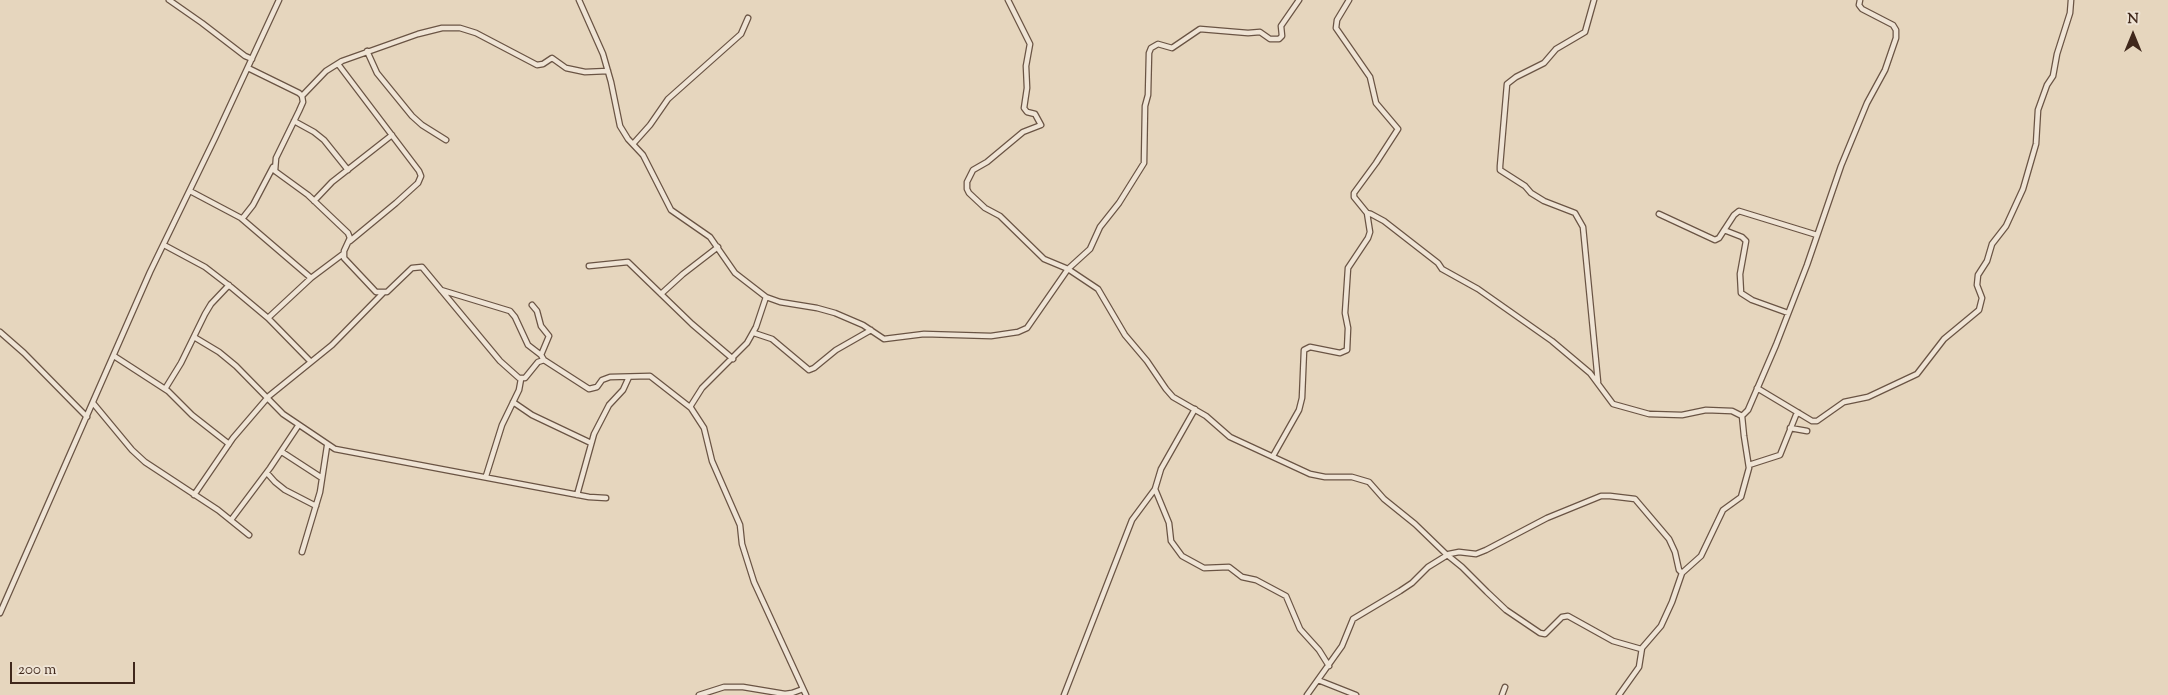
<!DOCTYPE html>
<html>
<head>
<meta charset="utf-8">
<style>
  body { margin:0 }
  #map { position:relative; width:2168px; height:695px; overflow:hidden; background:#e6d6be; font-family:"Sorts Mill Goudy",serif }
  canvas { display:block }
  .north { position:absolute; left:2108px; top:10px; width:50px; height:50px; -webkit-text-stroke:4px #efe4d5; paint-order:stroke; rotate:0deg; font-size:14px; font-weight:700; line-height:20px; text-align:center; color:#40281c }
  .north::after { content:''; display:block; margin:auto; width:18px; height:22px; background:#40281c; clip-path:polygon(50% 0,100% 100%,50% 72%,0 100%) }
  .scale { position:absolute; left:10px; top:662px; width:125px; height:22px; box-sizing:border-box; border:2px solid #40281c; border-top:0; padding-left:6px; font-size:15px; line-height:18px; white-space:nowrap; color:#40281c; -webkit-text-stroke:4px #efe4d5; paint-order:stroke }
</style>
</head>
<body>
<div id="map">
<canvas width="2168" height="695"></canvas>
<div class="north">N</div>
<div class="scale">200 m</div>
</div>
<script>
const ctx = document.querySelector('canvas').getContext('2d');
ctx.lineJoin = 'round';
function shape(rows) {
  const path = new Path2D();
  for (const r of rows) {
    path.moveTo(r[0], r[1]);
    for (let i = 2; i < r.length; i += 2) path.lineTo(r[i], r[i + 1]);
  }
  return path;
}
function stroke(path, color, width, dash) {
  ctx.strokeStyle = color;
  ctx.lineWidth = width;
  ctx.lineCap = dash ? 'butt' : 'round';
  ctx.setLineDash(dash || []);
  ctx.stroke(path);
}
const minor = shape([
  [169,0,202,23,245,56,252,59],
  [579,0,603,54,611,82,620,126,628,139,643,155,671,210,710,237,735,273,766,297,780,302,817,308,835,313,863,325,884,339,924,334,991,336,1018,332,1027,328,1068,269,1090,249,1100,227,1119,203,1144,163,1145,106,1148,95,1149,53,1151,48,1158,44,1172,48,1200,29,1248,33,1260,32,1270,39,1279,39,1282,36,1281,26,1299,0],
  [1008,0,1030,44,1026,66,1027,88,1024,108,1027,112,1035,114,1041,125,1023,132,987,162,973,170,967,182,967,189,969,193,985,208,1000,216,1044,259,1068,269,1098,289,1125,335,1147,361,1166,389,1173,397,1206,416,1230,437,1310,474,1325,477,1352,477,1369,482,1384,499,1415,524,1446,554,1462,567,1487,592,1506,610,1540,633,1545,634,1562,617,1568,616,1613,641,1641,649],
  [1594,0,1585,32,1556,49,1544,63,1516,77,1507,84,1500,166,1500,170,1525,186,1531,193,1544,201,1575,213,1583,227,1598,382],
  [367,51,377,73,412,116,422,125,446,140],
  [338,64,419,171,421,176,418,183,396,203,350,241],
  [248,68,299,93,302,96,303,102,299,111,276,158,275,171,308,195,348,233,350,238,344,251,344,258,376,292,387,292,412,268,422,267,500,361,519,378,525,378,538,362,544,360,589,389,597,387,602,380,610,377,650,376,691,408,704,428,712,461,740,525,742,544,754,582,806,695],
  [302,96,326,71,342,61,418,34,442,28,460,28,476,33,537,65,543,64,552,58,566,68,585,72,608,71],
  [294,121,314,132,324,140,348,170],
  [633,144,650,125,668,99,741,34,748,18],
  [190,191,241,218,311,278],
  [314,201,332,182,392,135],
  [1367,213,1371,214,1384,221,1438,263,1442,269,1478,289,1552,341,1590,373,1613,404,1649,414,1682,415,1706,410,1732,411,1742,416],
  [1659,214,1715,240,1719,238,1734,215,1739,211,1817,235],
  [242,219,253,205,273,167],
  [1724,230,1742,237,1746,241,1740,274,1741,293,1752,300,1788,313],
  [164,245,205,267,231,287,268,318,311,362],
  [589,266,628,262,692,324,733,359],
  [441,290,510,311,515,317,528,345,541,355,544,360],
  [661,294,683,274,718,247],
  [532,305,537,311,541,326,549,336,541,355],
  [268,318,311,278,343,254],
  [0,332,24,353,87,417],
  [754,333,772,339,809,370,814,368,836,350,871,330],
  [194,337,219,352,236,366,283,414,335,449,589,497,606,498],
  [114,356,168,391,192,415,229,444],
  [1757,388,1812,421,1817,421,1844,402,1868,397,1917,374,1944,339,1979,310,1982,298,1977,285,1978,275,1987,261,1992,244,2006,226,2023,189,2036,144,2038,110,2047,85,2053,76,2057,54,2070,13,2071,0],
  [165,389,181,363,205,314,211,304,229,285],
  [513,402,532,415,591,443],
  [93,403,132,450,145,462,218,510,249,535],
  [690,407,702,388,747,343,756,327,766,297],
  [1790,428,1807,431],
  [282,452,322,478],
  [1273,456,1299,410,1302,398,1304,350,1310,347,1340,353,1347,350,1348,328,1345,313,1348,268,1368,238,1370,232,1367,213,1354,197,1354,193,1376,163,1398,129,1376,103,1370,77,1336,28,1337,20,1349,0],
  [1749,465,1780,455,1796,415,1799,413],
  [267,473,275,482,285,490,316,506],
  [486,476,502,425,519,390,521,379],
  [1155,489,1169,523,1171,541,1182,556,1204,568,1229,567,1242,577,1256,580,1286,596,1300,629,1319,650,1329,666],
  [194,495,233,438,269,396,332,345,383,293],
  [577,495,594,434,609,405,623,390,629,377],
  [231,520,270,468,298,426],
  [302,552,320,492,327,446],
  [0,613,150,272,215,138,279,0],
  [1318,680,1356,695],
  [699,695,724,687,743,687,785,694,792,693,803,689],
  [1064,695,1132,520,1155,489,1161,469,1195,409],
  [1307,695,1342,646,1353,619,1400,591,1412,583,1428,567,1449,554,1459,552,1476,554,1486,550,1547,518,1601,496,1610,496,1635,499,1669,539,1675,552,1679,570,1682,573],
  [1502,695,1505,687],
  [1619,695,1639,667,1642,648,1661,626,1672,602,1682,573,1701,556,1723,510,1741,497,1749,468,1744,436,1742,416,1748,410,1776,345,1807,265,1841,166,1867,103,1885,70,1896,38,1896,30,1893,25,1862,9,1859,5,1860,0]
]);
stroke(minor, '#6a5444', 7);
stroke(minor, '#efe4d5', 4.5);
</script>
</body>
</html>
